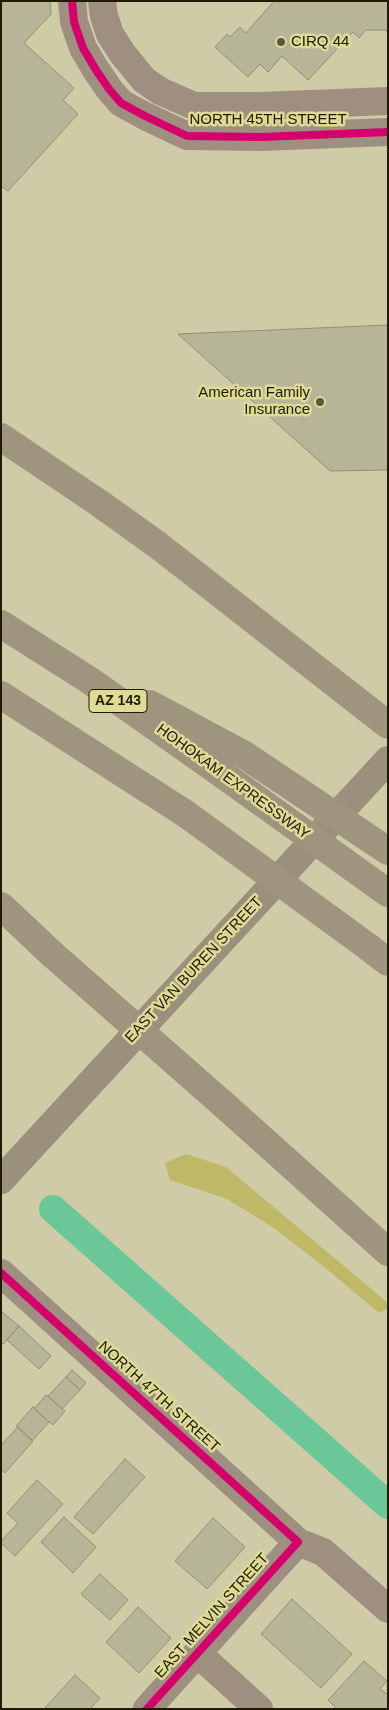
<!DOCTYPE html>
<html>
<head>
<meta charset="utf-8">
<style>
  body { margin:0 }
  #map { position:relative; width:389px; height:1710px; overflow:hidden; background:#cecba6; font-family:Helvetica,sans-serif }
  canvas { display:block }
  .frame { position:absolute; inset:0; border:2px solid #1e1b01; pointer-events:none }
</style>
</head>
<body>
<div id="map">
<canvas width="389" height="1710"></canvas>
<div class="frame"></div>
</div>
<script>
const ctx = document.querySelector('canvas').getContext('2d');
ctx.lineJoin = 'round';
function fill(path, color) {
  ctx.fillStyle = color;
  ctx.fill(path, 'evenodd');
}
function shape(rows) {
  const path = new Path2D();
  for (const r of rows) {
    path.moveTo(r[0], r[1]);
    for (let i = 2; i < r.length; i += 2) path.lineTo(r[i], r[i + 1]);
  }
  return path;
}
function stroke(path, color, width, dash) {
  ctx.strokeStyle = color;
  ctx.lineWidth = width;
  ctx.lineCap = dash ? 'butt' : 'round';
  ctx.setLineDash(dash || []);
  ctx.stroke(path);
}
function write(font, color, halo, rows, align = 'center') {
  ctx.font = font + ' Helvetica,sans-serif';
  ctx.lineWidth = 5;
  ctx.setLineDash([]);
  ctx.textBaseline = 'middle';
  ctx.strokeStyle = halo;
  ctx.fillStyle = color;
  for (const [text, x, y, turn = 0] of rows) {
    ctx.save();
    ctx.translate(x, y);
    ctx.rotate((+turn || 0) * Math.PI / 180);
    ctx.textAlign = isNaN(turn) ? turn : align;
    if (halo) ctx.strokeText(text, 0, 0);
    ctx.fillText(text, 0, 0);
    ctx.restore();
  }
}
fill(shape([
  [186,1154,226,1167,388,1303,388,1308,379,1313,328,1270,274,1228,227,1199,170,1180,165,1163]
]), '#bfb867');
stroke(shape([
  [53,1209,388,1505]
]), '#6bc698', 28);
const building = shape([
  [1,1,50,1,51,14,24,43,74,88,63,100,78,114,8,191,1,186,1,1],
  [274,1,388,1,388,32,385,30,366,30,359,38,353,32,308,80,282,56,268,72,260,64,248,77,215,47,227,34,230,37,240,27,246,33,274,1],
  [388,325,388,470,330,471,178,334,388,325],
  [1,1311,19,1326,3,1344,1,1343,1,1311],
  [19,1326,51,1356,39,1369,7,1340,19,1326],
  [72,1370,86,1383,80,1390,66,1377,72,1370],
  [66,1377,80,1390,62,1409,48,1396,66,1377],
  [46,1395,65,1411,53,1425,34,1409,46,1395],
  [33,1407,49,1422,32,1441,16,1426,33,1407],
  [18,1427,33,1441,5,1473,1,1469,1,1445,18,1427],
  [125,1459,145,1477,93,1534,74,1517,125,1459],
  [37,1480,63,1504,15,1556,1,1543,1,1541,18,1523,7,1513,37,1480],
  [64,1517,96,1547,73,1573,41,1542,64,1517],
  [213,1518,245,1547,207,1589,175,1561,213,1518],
  [100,1574,128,1600,110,1620,81,1594,100,1574],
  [292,1599,352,1654,321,1688,261,1634,292,1599],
  [138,1607,171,1638,139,1673,106,1642,138,1607],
  [364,1661,387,1681,380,1689,388,1695,388,1709,337,1709,328,1700,364,1661],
  [75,1675,100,1698,90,1709,44,1709,75,1675]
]);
fill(building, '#b7b597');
stroke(building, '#939073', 1);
stroke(shape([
  [72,1,74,22,83,48,96,70,109,89,121,103,145,116,187,136,261,137,388,132],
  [102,1,104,16,110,34,122,53,144,80,160,91,194,106,260,106,388,101],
  [1,1273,298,1542,323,1552,388,1609],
  [197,1653,259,1709],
  [147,1709,298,1542]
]), '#9e8f80', 28);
stroke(shape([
  [1,1180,388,760]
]), '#9b907b', 28);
stroke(shape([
  [1,437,99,503,159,546,388,725],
  [1,624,89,680,222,774],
  [1,695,186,814],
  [150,704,243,754],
  [1,906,52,954],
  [367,946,388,962],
  [223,1104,388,1252]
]), '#9f957e', 28);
stroke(shape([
  [243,754,388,851],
  [222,774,388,893],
  [186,814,367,946],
  [52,954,223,1104]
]), '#9f957e', 28);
stroke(shape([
  [72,1,74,22,83,48,96,70,109,89,121,103,145,116,187,136,261,137,388,132],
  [1,1273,298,1542,147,1709]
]), '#d6006c', 8);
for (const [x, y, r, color] of [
  [281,42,5,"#5c593b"],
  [320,402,5,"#5c593b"]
]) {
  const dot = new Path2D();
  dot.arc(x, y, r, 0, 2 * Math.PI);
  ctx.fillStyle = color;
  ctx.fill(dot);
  stroke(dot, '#dfda95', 2);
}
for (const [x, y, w] of [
  [118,701,58]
]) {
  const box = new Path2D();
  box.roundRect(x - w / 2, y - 11.5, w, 23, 4);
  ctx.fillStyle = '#dfda95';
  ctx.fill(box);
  stroke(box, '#1e1b01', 1);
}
write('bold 14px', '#1e1b01', null, [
  ["AZ 143",118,701]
]);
write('15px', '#1e1b01', '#dfda95', [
  ["CIRQ 44",291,42],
  ["American Family",310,393,"right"],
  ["Insurance",310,410,"right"]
], 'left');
write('15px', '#1e1b01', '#dfda95', [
  ["NORTH 45TH STREET",268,120],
  ["HOHOKAM EXPRESSWAY",233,782,36],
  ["EAST VAN BUREN STREET",194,970,-47],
  ["NORTH 47TH STREET",159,1397,42],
  ["EAST MELVIN STREET",212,1616,-48]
]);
</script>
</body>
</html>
